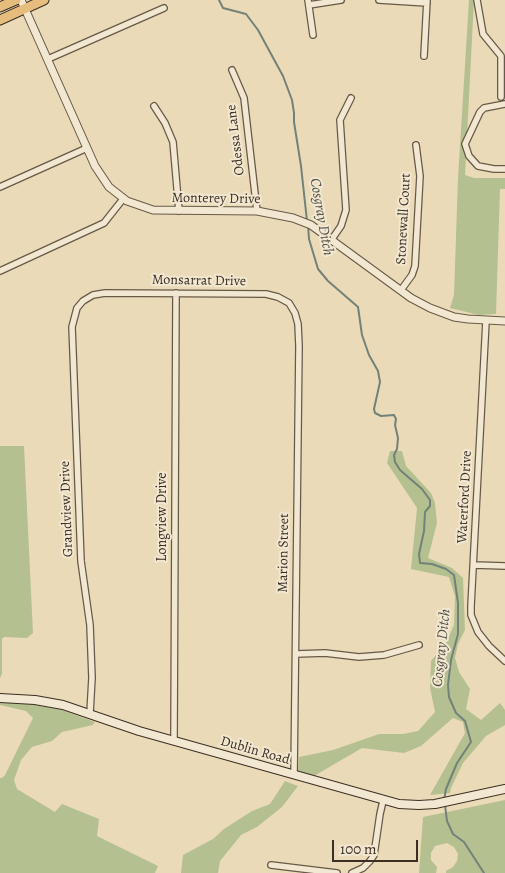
<!DOCTYPE html>
<html>
<head>
<meta charset="utf-8">
<style>
  body { margin:0 }
  #map { position:relative; width:505px; height:873px; overflow:hidden; background:#ebdab7; font-family:Alegreya,serif }
  canvas { display:block }
  .scale { position:absolute; left:332px; top:840px; width:86px; height:22px; box-sizing:border-box; border:2px solid #3b2e23; border-top:0; padding-left:6px; font-size:15px; line-height:18px; white-space:nowrap; color:#3b2e23; -webkit-text-stroke:4px #f2e7d0; paint-order:stroke }
</style>
</head>
<body>
<div id="map">
<canvas width="505" height="873"></canvas>
<div class="scale">100 m</div>
</div>
<script>
const ctx = document.querySelector('canvas').getContext('2d');
ctx.lineJoin = 'round';
function fill(path, color) {
  ctx.fillStyle = color;
  ctx.fill(path, 'evenodd');
}
function shape(rows) {
  const path = new Path2D();
  for (const r of rows) {
    path.moveTo(r[0], r[1]);
    for (let i = 2; i < r.length; i += 2) path.lineTo(r[i], r[i + 1]);
  }
  return path;
}
function stroke(path, color, width, dash) {
  ctx.strokeStyle = color;
  ctx.lineWidth = width;
  ctx.lineCap = dash ? 'butt' : 'round';
  ctx.setLineDash(dash || []);
  ctx.stroke(path);
}
function write(font, color, halo, rows, align = 'center') {
  ctx.font = font + ' Alegreya,serif';
  ctx.lineWidth = 4;
  ctx.setLineDash([]);
  ctx.textBaseline = 'middle';
  ctx.strokeStyle = halo;
  ctx.fillStyle = color;
  for (const [text, x, y, turn = 0] of rows) {
    ctx.save();
    ctx.translate(x, y);
    ctx.rotate((+turn || 0) * Math.PI / 180);
    ctx.textAlign = isNaN(turn) ? turn : align;
    if (halo) ctx.strokeText(text, 0, 0);
    ctx.fillText(text, 0, 0);
    ctx.restore();
  }
}
fill(shape([
  [469,0,474,0,465,175,474,178,505,178,505,189,500,189,496,314,479,315,450,308,454,295,458,178],
  [0,446,24,446,33,633,27,638,4,637,2,639,2,674,0,678],
  [390,451,402,451,406,466,431,493,435,503,437,523,428,558,452,568,463,578,465,630,458,644,455,658,459,672,470,689,466,709,481,720,500,703,505,710,505,725,486,736,463,763,451,788,450,793,430,795,465,733,463,722,453,718,421,746,404,753,362,748,314,776,298,771,299,757,333,750,379,734,403,734,418,731,435,712,430,688,431,661,446,643,454,625,455,596,449,577,411,569,417,508,387,463],
  [0,702,29,704,59,709,95,722,93,725,62,732,52,741,32,747,21,760,14,780,17,789,55,812,62,804,99,819,97,836,158,866,155,873,0,873,0,778,2,778,5,775,33,718,26,711,0,705],
  [285,781,298,786,282,807,257,827,241,835,220,861,218,873,181,873,183,855,213,839,224,829,252,811,270,804],
  [505,800,505,873,446,873,446,871,453,867,457,861,458,854,454,847,447,843,435,846,431,853,431,860,437,867,436,873,419,873,423,817]
]), '#b5c090');
stroke(shape([
  [219,0,223,8,246,14,258,30,283,76,292,100,294,113,294,122,301,166,307,221],
  [308,225,309,239,318,269,328,281,358,307,362,335,369,355,378,371,380,382,374,409,375,413,381,416,394,415,396,419,395,425,398,438,397,449,394,455,395,462,400,470,422,489,430,500,430,506,425,512,424,531,419,554,420,563,432,564,446,569,454,575,458,603,458,634,451,660,448,685,449,697,456,713,465,721,471,742,457,763,446,789,444,800],
  [445,805,447,821,453,834,464,842,484,873]
]), '#738278', 2);
const minor = shape([
  [308,0,313,35],
  [379,0,427,3],
  [477,0,483,34,501,56,501,97],
  [309,5,341,0],
  [424,56,427,0],
  [48,59,164,8],
  [232,70,244,98,257,211],
  [505,104,484,108,480,112,465,144,469,156,478,166,494,169,505,169],
  [154,106,165,123,173,142,179,211],
  [0,187,87,148],
  [332,239,341,226,346,210,340,120,351,98],
  [0,271,104,223,123,199],
  [401,290,412,275,415,266,420,176,416,145],
  [486,321,471,606,471,615,478,632,489,646,505,661],
  [474,565,505,566],
  [296,654,325,653,359,657,384,655,419,645],
  [90,713,92,678,90,625,81,561,73,352,72,327,77,308,83,301,93,295,105,293,266,294,278,297,289,303,295,313,298,324,299,346,294,775],
  [174,740,176,293],
  [271,865,337,873],
  [352,873,363,868,370,861,374,855,380,814,383,801]
]);
const tertiary = shape([
  [21,0,95,166,109,187,127,201,153,210,257,211,293,218,311,225,411,298,430,308,454,317,468,319,505,321]
]);
const secondary = shape([
  [0,698,35,700,63,705,139,731,399,804,419,805,435,804,505,789]
]);
const primary = shape([
  [0,7,16,0],
  [0,20,44,0]
]);
stroke(minor, '#675948', 8);
stroke(tertiary, '#675948', 9);
stroke(secondary, '#3b2e23', 10);
stroke(primary, '#3b2e23', 11);
stroke(minor, '#f2e7d0', 5.5);
stroke(tertiary, '#f2e7d0', 7);
stroke(secondary, '#f2e7d0', 8);
stroke(primary, '#e6bd7c', 9);
write('14px', '#3b2e23', '#f2e7d0', [
  ["Odessa Lane",236,140,-97],
  ["Monterey Drive",216,199,1],
  ["Stonewall Court",404,219,-87],
  ["Monsarrat Drive",199,281,1],
  ["Waterford Drive",465,497,-87],
  ["Grandview Drive",67,509,-92],
  ["Longview Drive",163,517,-90],
  ["Marion Street",284,553,-89],
  ["Dublin Road",255,751,16]
]);
write('italic 15px', '#525146', '#f2e7d0', [
  ["Cosgray Ditch",321,217,80],
  ["Cosgray Ditch",442,648,-84]
]);
</script>
</body>
</html>
